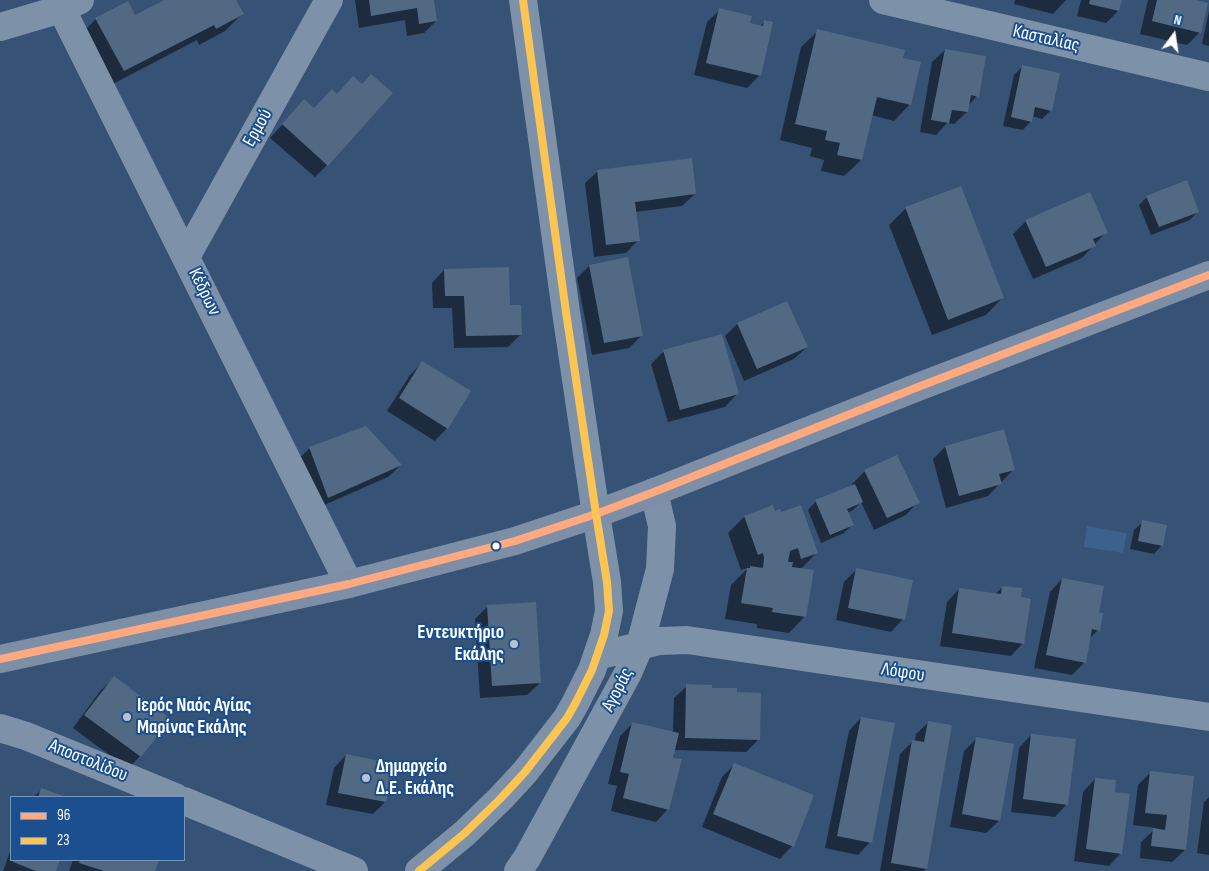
<!DOCTYPE html>
<html>
<head>
<meta charset="utf-8">
<style>
  body { margin:0 }
  #map { position:relative; width:1209px; height:871px; overflow:hidden; background:#365274; font-family:"Sofia Sans Condensed",sans-serif }
  canvas { display:block }
  .legend { position:absolute; left:10px; top:796px; width:175px; height:65px; box-sizing:border-box; background:#1b4f8f; border:1px solid #7695bc; margin:0; padding:6px 9px; list-style:none; font-size:15px; color:#fff }
  .legend li { display:flex; align-items:center; gap:10px; height:25px }
  .legend b { width:25px; border:1px solid #7695bc }
  .north { position:absolute; left:1149px; top:10px; width:50px; height:50px; -webkit-text-stroke:4px #1b4f8f; paint-order:stroke; rotate:14deg; font-size:14px; font-weight:700; line-height:20px; text-align:center; color:#fff }
  .north::after { content:''; display:block; margin:auto; width:18px; height:22px; background:#fff; clip-path:polygon(50% 0,100% 100%,50% 72%,0 100%) }
</style>
</head>
<body>
<div id="map">
<canvas width="1209" height="871"></canvas>
<ul class="legend">
<li><b style="height:6px;background:#ffa980"></b>96</li>
<li><b style="height:6px;background:#fcc553"></b>23</li>
</ul>
<div class="north">N</div>
</div>
<script>
const ctx = document.querySelector('canvas').getContext('2d');
ctx.lineJoin = 'round';
function fill(path, color) {
  ctx.fillStyle = color;
  ctx.fill(path, 'evenodd');
}
function shape(rows) {
  const path = new Path2D();
  for (const r of rows) {
    path.moveTo(r[0], r[1]);
    for (let i = 2; i < r.length; i += 2) path.lineTo(r[i], r[i + 1]);
  }
  return path;
}
function stroke(path, color, width, dash) {
  ctx.strokeStyle = color;
  ctx.lineWidth = width;
  ctx.lineCap = dash ? 'butt' : 'round';
  ctx.setLineDash(dash || []);
  ctx.stroke(path);
}
function write(font, color, halo, rows, align = 'center') {
  ctx.font = font + ' "Sofia Sans Condensed",sans-serif';
  ctx.lineWidth = 4;
  ctx.setLineDash([]);
  ctx.textBaseline = 'middle';
  ctx.strokeStyle = halo;
  ctx.fillStyle = color;
  for (const [text, x, y, turn = 0] of rows) {
    ctx.save();
    ctx.translate(x, y);
    ctx.rotate((+turn || 0) * Math.PI / 180);
    ctx.textAlign = isNaN(turn) ? turn : align;
    if (halo) ctx.strokeText(text, 0, 0);
    ctx.fillText(text, 0, 0);
    ctx.restore();
  }
}
fill(shape([
  [1087,526,1127,533,1123,553,1084,547]
]), '#3b618d');
fill(shape([
  [164,0,234,0,242,14,225,31,199,45,197,40,107,87,80,35,96,19,135,17,165,1],
  [355,0,433,0,436,21,424,33,407,36,405,20,359,28],
  [1015,0,1066,0,1053,14,1014,4],
  [1081,0,1121,0,1118,11,1106,23,1077,16],
  [1148,0,1190,0,1200,32,1187,45,1140,34],
  [720,10,748,24,759,27,765,21,760,75,747,88,694,75,707,22],
  [1209,11,1209,46,1202,44],
  [818,31,910,104,894,121,871,115,861,160,844,176,821,171,824,160,810,156,812,148,780,140,801,47],
  [945,50,977,96,968,106,967,112,954,124,947,123,936,135,920,132,932,62],
  [1023,66,1051,110,1042,119,1032,116,1031,121,1023,130,1003,126,1014,75],
  [292,114,327,165,315,177,270,138],
  [598,171,695,194,682,206,635,212,638,240,626,253,594,257,585,183],
  [1147,197,1198,211,1190,220,1151,235,1139,205],
  [906,208,1002,298,986,315,932,335,889,225],
  [1026,221,1106,232,1082,258,1033,279,1013,234],
  [627,259,642,335,629,348,592,355,577,278,589,266],
  [444,270,509,306,521,334,508,347,454,348,452,308,433,308,432,283],
  [737,324,807,347,794,359,744,381,725,336],
  [664,351,737,394,725,407,668,422,651,364],
  [422,363,447,428,435,441,387,411,410,375],
  [945,447,1014,469,988,496,946,508,933,459],
  [310,448,401,465,388,477,315,509,297,460],
  [865,471,918,502,906,515,874,530,861,502,853,510,847,513,852,525,844,533,821,543,808,510,816,501,853,486,852,484],
  [772,507,774,512,817,552,800,570,805,616,789,633,757,628,757,624,725,619,731,585,748,568,741,570,728,533,744,517],
  [1143,522,1162,545,1154,554,1130,549,1134,530],
  [856,570,903,619,891,632,836,620,844,582],
  [1062,579,1097,614,1098,630,1089,639,1084,663,1072,675,1034,668,1050,592],
  [1003,587,1019,598,1023,643,1011,656,940,646,947,602,959,589,995,594],
  [488,606,540,683,527,695,480,698,475,619],
  [114,678,169,719,140,756,128,769,73,728,101,690],
  [687,686,758,740,746,752,674,750,668,809,656,822,611,811,617,786,608,784,620,736,633,723,673,733,674,698],
  [861,718,870,842,858,855,825,848,849,731],
  [929,722,926,869,924,871,880,871,900,754,913,741,915,742,916,734],
  [1031,735,1067,804,1055,817,1011,812,1019,748],
  [976,739,1013,745,999,821,986,833,950,827,964,751],
  [346,755,393,765,385,802,373,814,326,805,334,768],
  [735,764,792,846,780,859,702,827,722,777],
  [1151,772,1185,850,1172,862,1140,858,1141,842,1156,828,1133,825,1138,785],
  [1095,779,1113,793,1121,853,1109,866,1074,861,1083,792],
  [42,789,63,797,34,797],
  [1209,797,1209,855,1197,853,1204,802],
  [11,849,11,860,59,860,54,871,3,871],
  [73,860,158,860,154,871,69,871]
]), '#0007');
fill(shape([
  [164,0,236,0,244,14,216,29,214,25,124,71,95,18,128,1,135,15],
  [369,0,434,0,437,21,419,24,417,8,371,16],
  [1090,0,1122,0,1119,11,1089,4],
  [1157,0,1196,0,1208,3,1201,33,1152,21],
  [719,8,752,16,750,23,763,26,764,20,773,22,761,76,706,63],
  [817,29,905,50,903,58,921,62,911,105,877,97,862,160,837,155,840,143,825,140,827,131,795,124],
  [945,49,986,56,979,97,971,95,968,112,952,110,949,123,931,120],
  [1022,65,1060,73,1052,111,1035,107,1032,122,1011,117],
  [371,74,393,93,328,166,282,124,304,99,314,108,332,89,337,94,353,76,362,84],
  [692,158,696,194,635,202,640,241,606,245,597,170],
  [1187,180,1199,212,1159,227,1146,196],
  [961,186,1004,298,948,320,905,207],
  [1090,192,1108,233,1093,239,1096,246,1046,267,1025,220],
  [628,257,643,336,604,343,589,265],
  [509,267,510,305,521,305,522,335,466,336,464,296,445,296,444,269],
  [787,301,808,347,757,369,737,323],
  [722,334,739,394,680,410,663,350],
  [422,361,471,391,448,429,399,398],
  [366,426,402,465,328,498,309,447],
  [1004,429,1015,470,999,474,1002,484,959,496,945,446],
  [897,455,920,503,887,518,864,470],
  [855,484,863,502,847,509,854,525,830,535,815,500],
  [773,505,775,511,780,509,781,512,801,505,818,553,801,559,798,548,790,551,788,562,793,562,792,567,814,570,806,617,772,612,773,608,741,603,747,568,750,568,750,566,763,568,764,558,763,553,758,555,744,516],
  [1142,520,1167,525,1163,546,1138,541],
  [856,568,913,580,905,620,848,608],
  [1062,578,1104,586,1099,613,1103,613,1100,631,1092,629,1086,663,1046,655],
  [1002,586,1022,588,1021,597,1031,599,1024,644,952,633,959,588,1001,594],
  [536,602,541,683,492,686,487,605],
  [114,676,171,719,141,757,84,715],
  [686,684,712,685,712,688,737,688,737,692,761,693,760,740,685,738],
  [861,717,895,723,872,843,837,836],
  [928,721,952,725,927,869,891,863,912,740,924,742],
  [632,722,679,733,673,758,682,759,669,810,623,798,629,774,620,772],
  [1031,734,1076,739,1068,805,1023,799],
  [976,737,1014,744,1000,821,962,814],
  [346,754,394,764,386,802,338,793],
  [734,763,814,795,794,847,713,814],
  [1150,771,1194,776,1186,850,1151,846,1153,828,1165,830,1167,815,1145,813],
  [1095,778,1116,780,1115,792,1130,794,1122,854,1086,849],
  [41,788,66,797,38,797],
  [14,860,60,860,56,871,36,871,13,862],
  [80,860,159,860,155,871,104,871,79,863]
]), '#526984');
stroke(shape([
  [57,0,349,584],
  [883,0,1209,77],
  [0,27,61,9,80,0],
  [186,257,329,0],
  [597,656,660,641,687,640,1209,717],
  [0,728,26,736,175,797],
  [184,801,354,871],
  [419,871,465,833,501,798,525,772,567,718,575,704,592,670,604,635,609,611,607,582,596,514,566,312,523,0],
  [518,871,527,858,628,673,640,645,660,569,662,526,654,492]
]), '#7d92a8', 28);
stroke(shape([
  [0,659,349,584,515,541,596,514,654,492,918,387,1209,275]
]), '#7d8ea7', 28);
stroke(shape([
  [0,659,349,584,515,541,596,514,654,492,918,387,1209,275]
]), '#ffa980', 8);
stroke(shape([
  [419,871,465,833,501,798,525,772,567,718,575,704,592,670,604,635,609,611,607,582,596,514,566,312,523,0]
]), '#fcc553', 8);
for (const [x, y, r, color] of [
  [496,546,4.5,"#fff"],
  [514,644,5,"#b9c2ce"],
  [127,717,5,"#b9c2ce"],
  [366,778,5,"#b9c2ce"]
]) {
  const dot = new Path2D();
  dot.arc(x, y, r, 0, 2 * Math.PI);
  ctx.fillStyle = color;
  ctx.fill(dot);
  stroke(dot, '#1b4f8f', 2);
}
write('19px', '#fff', '#1b4f8f', [
  ["Κασταλίας",1046,39,13],
  ["Ερμού",258,128,-61],
  ["Κέδρων",204,292,64],
  ["Λόφου",903,673,9],
  ["Αγοράς",618,690,-63],
  ["Αποστολίδου",88,761,22]
]);
write('bold 19px', '#fff', '#1b4f8f', [
  ["Εντευκτήριο",504,633,"right"],
  ["Εκάλης",504,655,"right"],
  ["Ιερός Ναός Αγίας",137,706],
  ["Μαρίνας Εκάλης",137,728],
  ["Δημαρχείο",376,767],
  ["Δ.Ε. Εκάλης",376,789]
], 'left');
</script>
</body>
</html>
